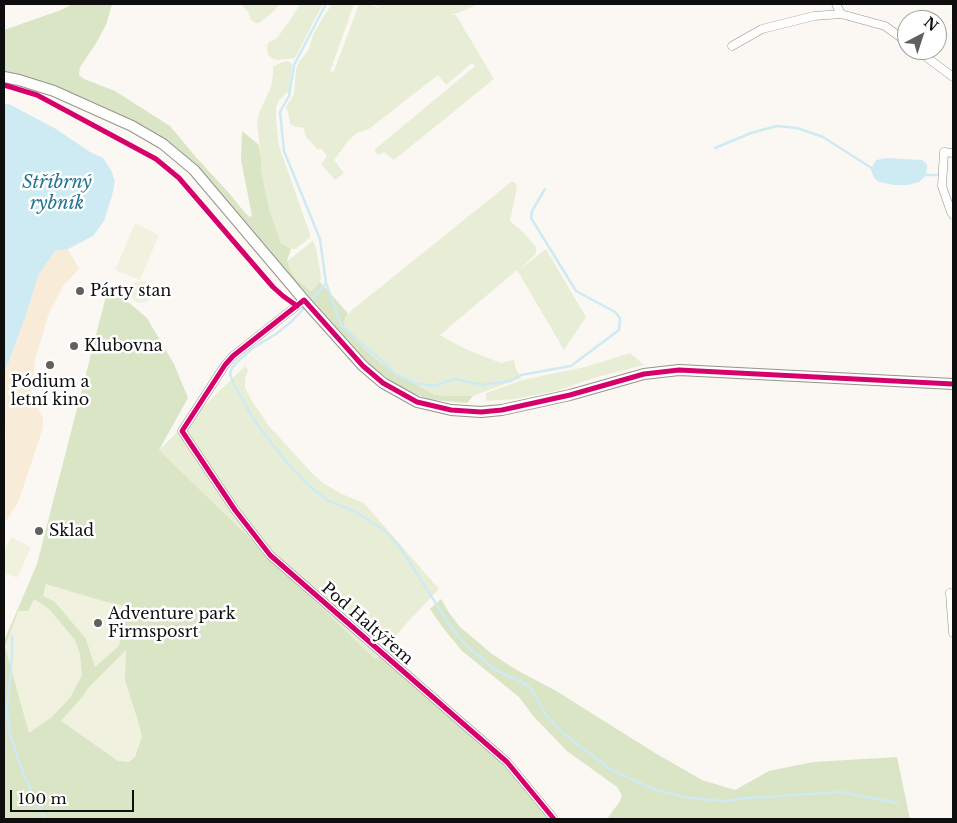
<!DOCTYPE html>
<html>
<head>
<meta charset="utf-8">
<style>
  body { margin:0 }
  #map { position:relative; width:957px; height:823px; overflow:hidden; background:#fbf8f4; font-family:"Libre Baskerville",serif }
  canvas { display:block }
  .frame { position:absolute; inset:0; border:5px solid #0e0e0e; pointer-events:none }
  .north { position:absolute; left:897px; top:10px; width:50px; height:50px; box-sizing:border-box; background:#fff; border:1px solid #9f9f9f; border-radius:50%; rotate:40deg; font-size:14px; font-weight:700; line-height:20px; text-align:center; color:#0e0e0e }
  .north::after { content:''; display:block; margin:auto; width:18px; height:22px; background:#61605e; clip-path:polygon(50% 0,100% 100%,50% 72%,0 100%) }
  .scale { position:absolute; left:10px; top:790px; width:124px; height:22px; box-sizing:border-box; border:2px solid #0e0e0e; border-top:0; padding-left:6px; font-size:15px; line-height:18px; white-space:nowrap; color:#0e0e0e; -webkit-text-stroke:4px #fff; paint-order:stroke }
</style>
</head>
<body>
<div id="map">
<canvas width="957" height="823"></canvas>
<div class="frame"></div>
<div class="north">N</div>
<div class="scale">100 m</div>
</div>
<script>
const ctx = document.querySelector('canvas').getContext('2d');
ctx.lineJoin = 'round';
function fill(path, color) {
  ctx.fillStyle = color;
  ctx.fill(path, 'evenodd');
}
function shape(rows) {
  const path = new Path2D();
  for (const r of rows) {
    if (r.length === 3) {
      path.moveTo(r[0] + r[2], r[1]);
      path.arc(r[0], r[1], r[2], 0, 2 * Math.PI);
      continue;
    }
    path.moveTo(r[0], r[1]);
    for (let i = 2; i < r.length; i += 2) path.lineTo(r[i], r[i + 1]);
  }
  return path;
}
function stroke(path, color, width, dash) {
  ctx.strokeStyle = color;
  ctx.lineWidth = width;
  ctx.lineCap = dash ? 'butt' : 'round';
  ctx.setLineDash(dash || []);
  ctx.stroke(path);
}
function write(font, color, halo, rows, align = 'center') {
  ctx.font = font + ' "Libre Baskerville",serif';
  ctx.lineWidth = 5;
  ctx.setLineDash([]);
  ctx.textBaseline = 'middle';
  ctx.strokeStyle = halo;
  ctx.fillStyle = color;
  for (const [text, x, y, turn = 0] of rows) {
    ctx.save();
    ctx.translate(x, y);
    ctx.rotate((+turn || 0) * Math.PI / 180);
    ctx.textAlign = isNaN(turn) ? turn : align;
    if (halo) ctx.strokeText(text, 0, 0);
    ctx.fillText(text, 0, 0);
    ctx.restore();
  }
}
fill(shape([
  [241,4,280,4,272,13,259,23,255,23,251,20,248,12],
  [300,4,323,4,295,58,277,60,273,59,268,55,267,46,269,42,277,38,290,20],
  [331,4,354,4,330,72,334,71,359,4,370,4,381,9,374,4,477,4,468,9,451,15,456,15,494,79,394,160,384,152,378,155,374,150,475,66,472,63,446,85,438,75,369,129,357,133,349,140,334,160,344,173,335,180,321,164,327,156,321,148,318,150,306,137,304,129,301,127,296,127,290,124,289,116,286,107,294,94,296,69,299,62,308,51,313,35,323,17,330,7],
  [288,61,290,62,292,65,289,91,281,98,278,102,276,108,276,119,279,146,310,234,310,238,295,249,291,249,281,243,270,212,261,170,261,156,257,123,259,113,271,87,273,75,273,67,282,62],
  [511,182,514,182,516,184,517,187,510,221,522,231,536,247,536,254,519,270,546,249,586,317,564,350,517,270,440,335,452,342,470,351,501,363,514,360,516,369,521,378,473,396,454,396,435,395,404,378,367,351,348,331,344,325,345,317,352,310,383,285],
  [313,241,316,248,320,270,321,279,318,286,313,290,310,291,307,289,292,273,287,261],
  [630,353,644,365,597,377,556,391,516,399,486,401,486,393,522,380,585,367],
  [245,366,248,370,245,379,245,388,252,401,269,426,312,473,323,483,342,494,364,503,439,589,405,625,375,659,159,450]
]), '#e8eed6');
fill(shape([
  [73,4,112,4,106,25,95,45,80,67,79,75,84,79,115,91,170,126,195,156,228,192,246,214,250,217,252,216,241,160,242,131,259,145,261,156,261,170,270,212,281,243,291,249,287,261,292,273,297,279,310,291,313,290,320,282,346,311,348,314,345,317,344,325,348,331,367,351,381,363,404,378,435,395,454,396,473,396,467,403,432,400,403,390,371,366,277,260,193,163,158,134,98,104,45,82,4,72,4,30,61,10],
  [107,292,121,296,147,318,174,364,188,398,159,450,375,659,388,649,410,673,525,778,539,794,559,819,4,819,4,641,37,564],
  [441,599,448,611,459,626,492,654,515,669,558,692,655,753,702,780,735,790,769,771,813,762,897,757,910,819,607,819,620,801,622,796,620,792,617,787,567,751,534,717,519,697,462,651,443,628,430,609]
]), '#dae5c5');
fill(shape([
  [68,249,79,269,63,286,49,313,35,360,31,395,43,417,43,428,19,500,8,518,4,522,4,452,6,432,4,424,4,375,26,315,38,276,55,251]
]), '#f8ecd8');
fill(shape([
  [135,223,159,235,140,280,115,270],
  [141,292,11],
  [11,537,31,547,17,578,4,572,4,551],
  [46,584,103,601,127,607,119,646,95,667,86,639,55,602,43,596],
  [34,599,49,609,75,640,80,654,82,675,70,698,52,717,29,733,5,647,18,611,28,611],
  [126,650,125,680,138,721,142,737,135,757,129,762,118,761,61,721,83,696,87,689]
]), '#f0f2df');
fill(shape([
  [4,103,11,105,56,129,90,152,103,158,111,170,115,181,112,196,104,221,93,236,68,249,55,251,38,276,26,315,4,375],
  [887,158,922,160,927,164,927,167,926,175,919,182,908,185,894,185,879,182,874,178,871,170,873,165,876,160]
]), '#ceeaf2');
stroke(shape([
  [326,4,294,65,289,96,280,112,284,151,320,239,326,283,341,325,396,374,415,383,433,386,455,379,483,385,510,381,521,375,571,366,619,330,620,318,615,312,576,291,531,218,532,211,545,189],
  [715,148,751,133,777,126,797,128,823,137,873,169],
  [922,175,938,175],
  [310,302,326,283],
  [306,306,292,321,276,334,253,348,238,361,232,368,230,374,234,385,254,420,282,457,308,485,327,500,354,511,384,530,399,546,453,630,466,645,494,669,524,683,532,690,546,715,563,733,610,769,655,790,690,798,723,801,748,798,841,792,897,803],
  [12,636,12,657,7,711,10,734,23,773,43,815,46,819]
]), '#ceeaf2', 2.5);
const minor = shape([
  [836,4,841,14],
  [732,46,762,29,814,16,841,14,885,26,907,42],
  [917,50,953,77],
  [953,153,944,152,942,186,951,212,953,215],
  [304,300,233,356,225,365,182,431,235,510,270,555,507,762,554,819],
  [950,593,953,633]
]);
const tertiary = shape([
  [4,77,19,80,54,91,132,126,163,144,194,170,304,300,363,366,383,383,417,402,451,410,481,412,502,410,570,395,644,374,679,370,953,384]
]);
stroke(minor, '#959392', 9);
stroke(tertiary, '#959392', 12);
stroke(minor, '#fefefd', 8);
stroke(tertiary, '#fefefd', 10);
stroke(shape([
  [4,85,37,95,156,159,179,178,273,287,283,296,297,306],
  [554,819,507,762,270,555,235,510,182,431,225,365,233,356,304,300,363,366,383,383,417,402,451,410,481,412,502,410,570,395,644,374,679,370,953,384]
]), '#d6006c', 5);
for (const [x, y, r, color] of [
  [80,291,5,"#61605e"],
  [74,346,5,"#61605e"],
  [50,365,5,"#61605e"],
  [39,531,5,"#61605e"],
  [98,623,5,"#61605e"]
]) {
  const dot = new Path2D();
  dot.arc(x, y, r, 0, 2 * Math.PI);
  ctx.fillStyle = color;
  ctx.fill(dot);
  stroke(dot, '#fff', 2);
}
write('16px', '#0e0e0e', '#fff', [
  ["Párty stan",90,291],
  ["Klubovna",84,346],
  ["Pódium a",50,382,"center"],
  ["letní kino",50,400,"center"],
  ["Sklad",49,531],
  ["Adventure park",108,614],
  ["Firmsposrt",108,632]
], 'left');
write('16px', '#0e0e0e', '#fff', [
  ["Pod Haltýřem",367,624,41]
]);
write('italic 18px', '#227495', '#fff', [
  ["Stříbrný",57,183],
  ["rybník",57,204]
]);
</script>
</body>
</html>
